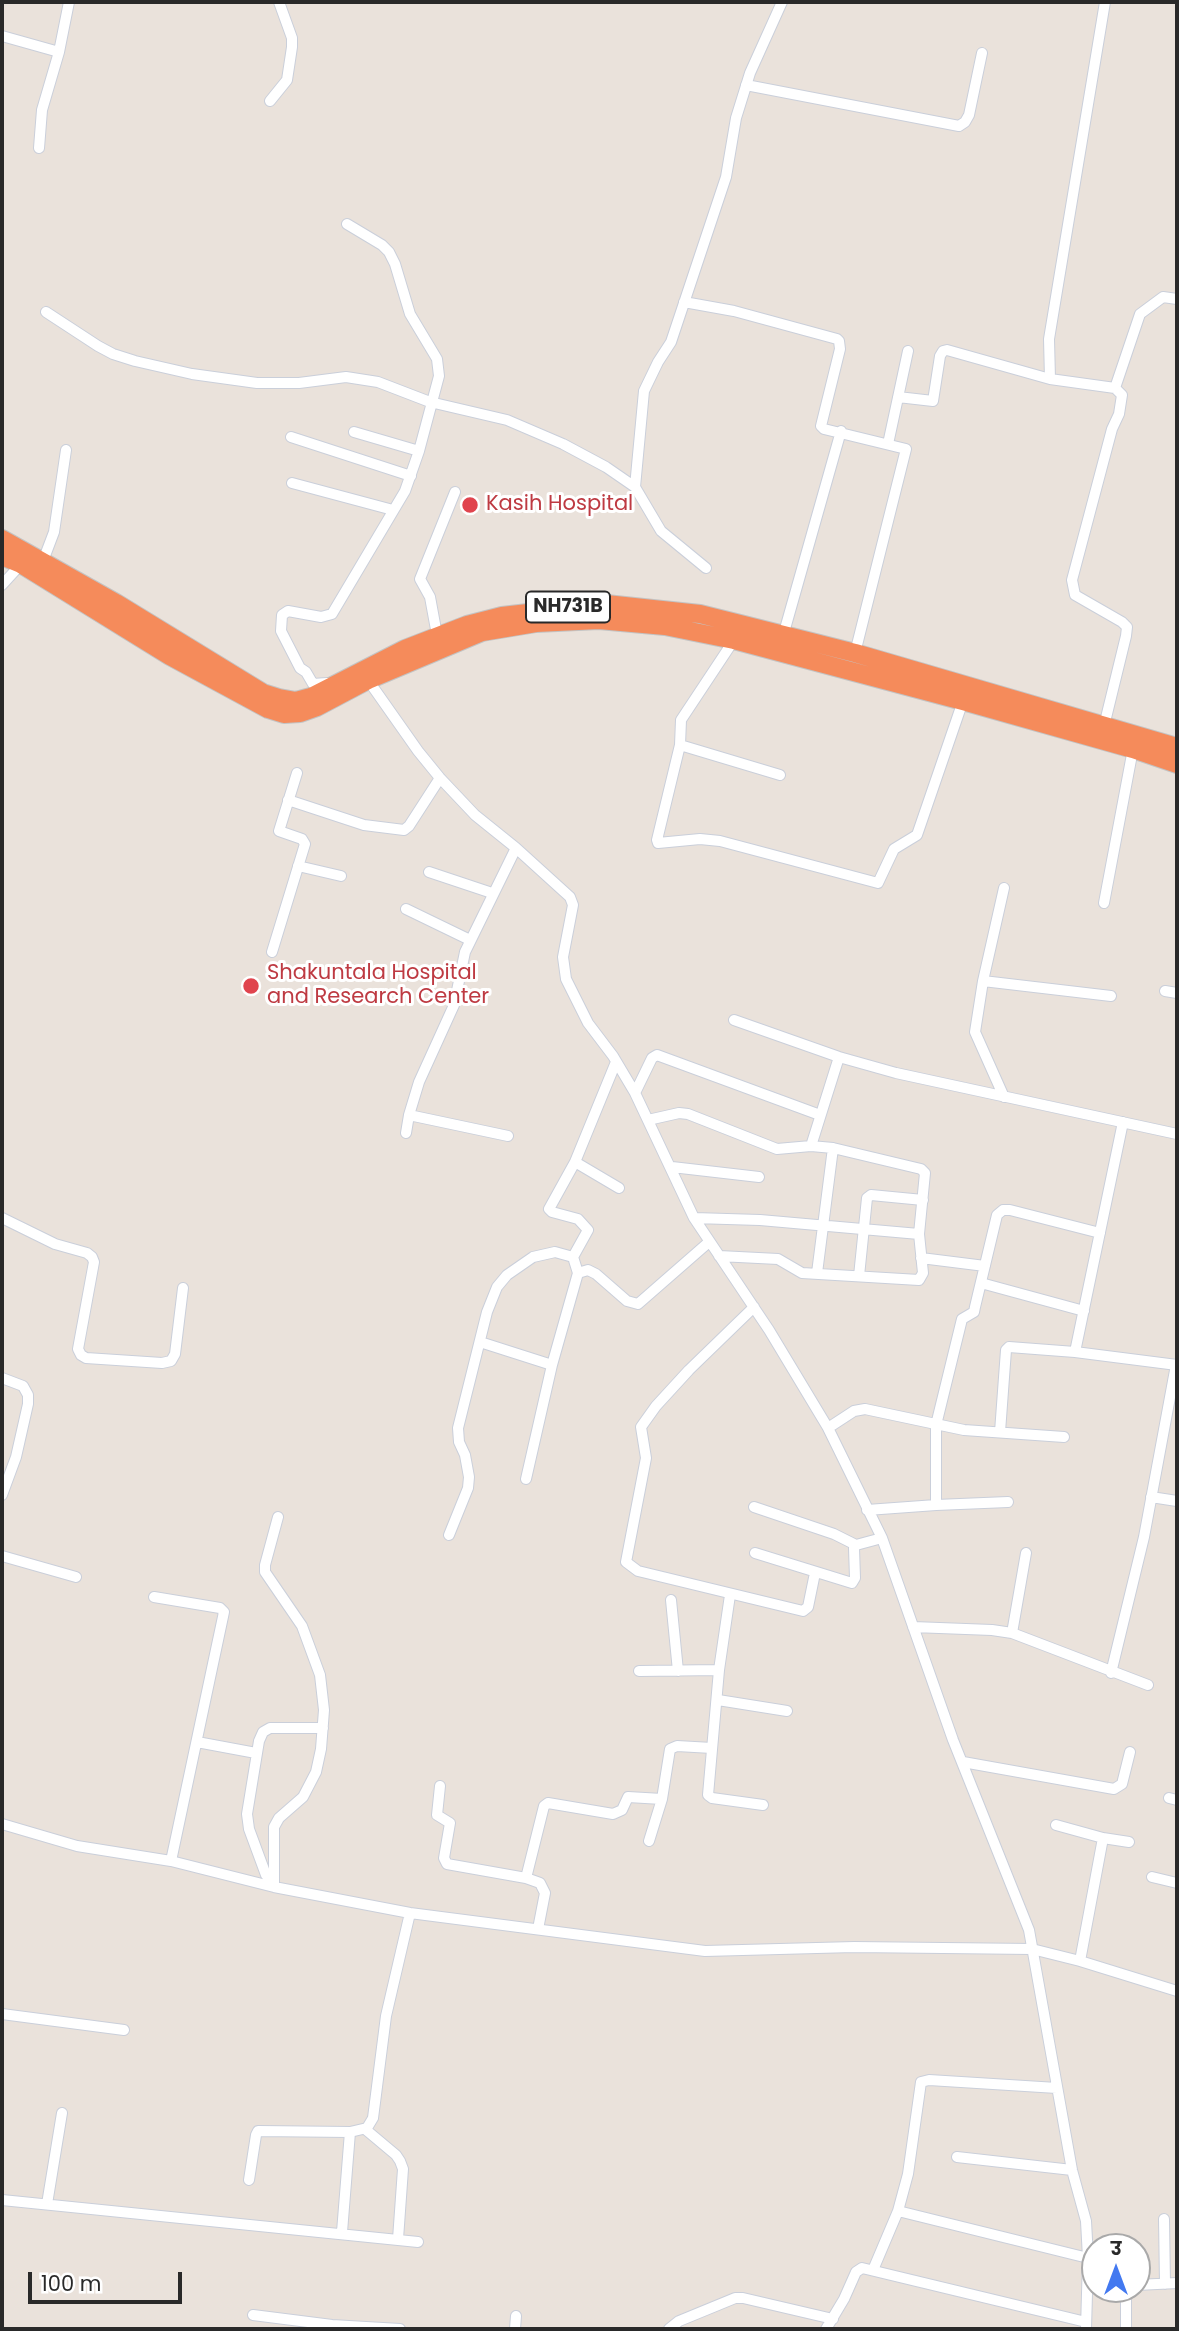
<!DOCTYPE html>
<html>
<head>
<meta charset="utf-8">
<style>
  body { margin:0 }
  #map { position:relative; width:1179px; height:2331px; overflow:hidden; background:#eae2db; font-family:Poppins,"Noto Sans Devanagari",sans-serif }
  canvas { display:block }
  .frame { position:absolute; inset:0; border:4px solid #292929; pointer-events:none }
  .north { position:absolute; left:1081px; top:2233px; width:70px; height:70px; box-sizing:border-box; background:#fff; border:2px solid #a9a9a9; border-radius:50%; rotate:0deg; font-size:19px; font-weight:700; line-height:28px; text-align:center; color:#292929 }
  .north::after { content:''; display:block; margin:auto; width:24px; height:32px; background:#4379f0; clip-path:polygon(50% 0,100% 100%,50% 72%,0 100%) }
  .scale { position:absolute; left:28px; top:2272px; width:154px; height:32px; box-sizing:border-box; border:4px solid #292929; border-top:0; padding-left:9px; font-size:21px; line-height:24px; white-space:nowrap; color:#292929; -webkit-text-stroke:5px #fff; paint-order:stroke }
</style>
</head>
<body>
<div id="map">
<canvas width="1179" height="2331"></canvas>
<div class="frame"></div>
<div class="north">उ</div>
<div class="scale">100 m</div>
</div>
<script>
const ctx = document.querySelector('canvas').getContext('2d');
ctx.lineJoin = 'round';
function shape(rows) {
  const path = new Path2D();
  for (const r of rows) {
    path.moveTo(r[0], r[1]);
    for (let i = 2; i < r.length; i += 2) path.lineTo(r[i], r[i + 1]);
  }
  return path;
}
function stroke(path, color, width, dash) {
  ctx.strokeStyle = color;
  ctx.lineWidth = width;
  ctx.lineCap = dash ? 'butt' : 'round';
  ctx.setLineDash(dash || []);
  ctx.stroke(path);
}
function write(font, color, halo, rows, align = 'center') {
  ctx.font = font + ' Poppins,sans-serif';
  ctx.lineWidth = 6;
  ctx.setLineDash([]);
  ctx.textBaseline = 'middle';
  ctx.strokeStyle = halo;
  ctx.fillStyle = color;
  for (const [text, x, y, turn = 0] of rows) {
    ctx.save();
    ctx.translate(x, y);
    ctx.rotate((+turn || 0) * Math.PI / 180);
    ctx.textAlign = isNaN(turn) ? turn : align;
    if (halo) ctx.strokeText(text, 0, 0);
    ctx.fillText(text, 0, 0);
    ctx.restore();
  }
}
const street = shape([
  [2,36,59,52],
  [746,85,959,126,965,122,969,115,982,53],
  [270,101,287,80,292,47,292,38,279,2],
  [39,148,42,110,59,52,69,2],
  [684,302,734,311,837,339,839,341,840,349,821,426,824,429,906,449,855,653],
  [46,312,98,346,113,354,135,361,192,374,257,383,299,383,346,377,378,382,430,402,507,420,563,444,606,467,635,487],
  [1050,379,1049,339,1105,2],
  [1115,388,1140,314,1163,297,1177,299],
  [898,397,933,401,940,356,943,351,947,350,1050,379,1115,388,1122,395,1119,414,1112,429,1072,580,1075,595,1122,622,1127,627,1126,636,1104,726],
  [354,432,419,451],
  [291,437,411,476],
  [888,444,908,351],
  [292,483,393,510],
  [43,561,54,532,66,450],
  [706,568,661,531,635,487,644,391,658,362,671,342,726,177,736,118,750,73,782,2],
  [2,585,23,562],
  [437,635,430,597,420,579,455,492],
  [783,636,841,431],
  [734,640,681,720,680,745,780,775],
  [368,680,418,751,440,778,475,815,516,848,570,897,573,905,563,957,566,979,588,1023,613,1056,635,1093,694,1218,769,1330,828,1428,882,1538,953,1740,1029,1930,1072,2170,1086,2221,1088,2258,1086,2329],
  [327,683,313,684,306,672,300,668,281,631,282,615,288,611,321,617,332,614,405,491,419,451,439,376,437,359,410,314,395,264,389,252,382,245,347,224],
  [680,745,657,840,658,843,700,839,720,841,878,883,894,849,917,835,963,701],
  [288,800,364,825,404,830,409,826,440,778],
  [298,866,341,876],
  [429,872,492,893],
  [1004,888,983,981,975,1032,1004,1097],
  [1104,903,1133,749],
  [406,909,470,940],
  [272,952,305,844,302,839,279,831,297,773],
  [983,981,1111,996],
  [1165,991,1177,993],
  [734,1020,839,1057,896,1073,1177,1134],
  [635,1093,652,1058,657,1055,820,1115],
  [409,1115,508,1136],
  [648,1120,679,1113,688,1114,777,1149,811,1146,833,1148,921,1169,925,1173,919,1234,923,1273,919,1280,802,1273,778,1259,719,1256],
  [406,1133,409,1115,419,1082,454,1005,465,952,516,848],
  [811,1146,839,1057],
  [575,1162,619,1188],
  [672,1167,759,1177],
  [2,1218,55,1244,87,1253,92,1257,94,1262,78,1349,81,1355,86,1358,162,1363,171,1361,175,1354,183,1288],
  [694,1218,760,1220,919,1234],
  [921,1258,985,1266],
  [578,1273,573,1257,588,1230,578,1219,552,1212,549,1209,575,1162,616,1062],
  [817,1273,833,1148],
  [859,1276,867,1198,871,1195,923,1200],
  [981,1283,1084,1311],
  [754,1307,689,1370,656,1406,641,1427,646,1458,626,1562,638,1571,803,1611,808,1607,815,1573],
  [480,1342,552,1365],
  [1075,1352,1123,1122],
  [2,1378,23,1386,28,1395,28,1404,16,1457,2,1495],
  [828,1428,854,1411,865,1409,964,1430,1064,1437],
  [1000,1432,1006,1350,1009,1347,1075,1352,1177,1365],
  [526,1479,552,1365,578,1273,588,1270,596,1274,627,1301,638,1304,709,1242],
  [1151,1497,1177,1501],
  [936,1505,1008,1502],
  [754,1507,834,1534,856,1545],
  [867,1510,936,1505,936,1425,962,1319,974,1312,975,1307,997,1215,1003,1210,1010,1210,1100,1233],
  [449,1535,468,1488,469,1477,465,1455,459,1442,458,1428,487,1312,497,1287,507,1275,533,1257,555,1252,573,1257],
  [755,1553,852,1583,855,1578,854,1548,856,1545,882,1538],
  [2,1556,76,1577],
  [730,1595,719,1670,708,1795,712,1798,763,1805],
  [154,1597,220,1608,224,1612,171,1861],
  [671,1600,678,1671],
  [913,1627,992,1630,1012,1633,1148,1685],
  [1012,1633,1026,1553],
  [639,1671,719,1670],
  [1111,1673,1144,1537,1176,1365],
  [718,1700,787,1711],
  [197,1742,256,1753],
  [963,1762,1114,1789,1122,1784,1130,1752],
  [440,1786,437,1815,450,1823,444,1858,447,1864,526,1878,540,1883,545,1893,538,1929],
  [1169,1798,1177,1800],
  [2,1824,77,1846,171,1861,274,1887,410,1913,705,1951,854,1947,1032,1949,1080,1961,1177,1991],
  [1056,1825,1103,1838,1129,1842],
  [649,1841,662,1799,670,1749,677,1746,712,1748],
  [1152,1877,1177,1883],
  [526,1878,544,1806,548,1803,613,1814,622,1810,628,1797,662,1799],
  [274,1882,266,1875,249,1829,247,1814,259,1741,263,1732,270,1728,323,1728],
  [274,1887,274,1827,279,1818,303,1797,316,1772,321,1749,324,1710,320,1675,302,1626,265,1572,265,1565,278,1517],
  [1080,1961,1103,1838],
  [2,2014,124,2030],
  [365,2129,396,2155,400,2161,403,2169,398,2239],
  [957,2157,1072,2170],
  [249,2180,256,2135,258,2131,350,2132],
  [2,2200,418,2242],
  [47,2204,62,2113],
  [898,2211,1088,2258],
  [1164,2219,1165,2284],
  [342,2232,350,2132,367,2128,373,2118,386,2016,410,1913],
  [873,2270,898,2211,908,2174,921,2082,929,2080,1057,2088],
  [1137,2285,1177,2283],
  [253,2315,332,2325,400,2329],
  [515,2329,516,2316],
  [669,2329,679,2321,735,2298,743,2298,833,2319],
  [826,2329,844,2299,856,2272,862,2268,1086,2322],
  [1126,2329,1126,2289]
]);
const highway = shape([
  [2,539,116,603,263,693,279,698,296,701,311,697,405,649,467,625,502,616,606,604,700,614,744,625,855,653,1177,747],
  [2,556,21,564,170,656,268,709,284,714,300,713,317,707,368,680,482,632,536,623,599,620,665,626,734,640,963,701,1133,749,1177,764]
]);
stroke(street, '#cacfda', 12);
stroke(highway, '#c3c3c3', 20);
stroke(street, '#fff', 10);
stroke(highway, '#f58b5b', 18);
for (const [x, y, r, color] of [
  [470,505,9,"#e0444e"],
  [251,986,9,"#e0444e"]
]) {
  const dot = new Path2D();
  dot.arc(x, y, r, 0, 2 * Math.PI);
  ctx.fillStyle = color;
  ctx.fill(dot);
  stroke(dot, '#fff', 2.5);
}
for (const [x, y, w] of [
  [568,607,84]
]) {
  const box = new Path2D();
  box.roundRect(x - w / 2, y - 15.5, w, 31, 5);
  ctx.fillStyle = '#fff';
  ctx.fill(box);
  stroke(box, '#292929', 2);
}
write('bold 19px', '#292929', null, [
  ["NH731B",568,607]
]);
write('21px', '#be3a42', '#fff', [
  ["Kasih Hospital",486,505],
  ["Shakuntala Hospital",267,974],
  ["and Research Center",267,998]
], 'left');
</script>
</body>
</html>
